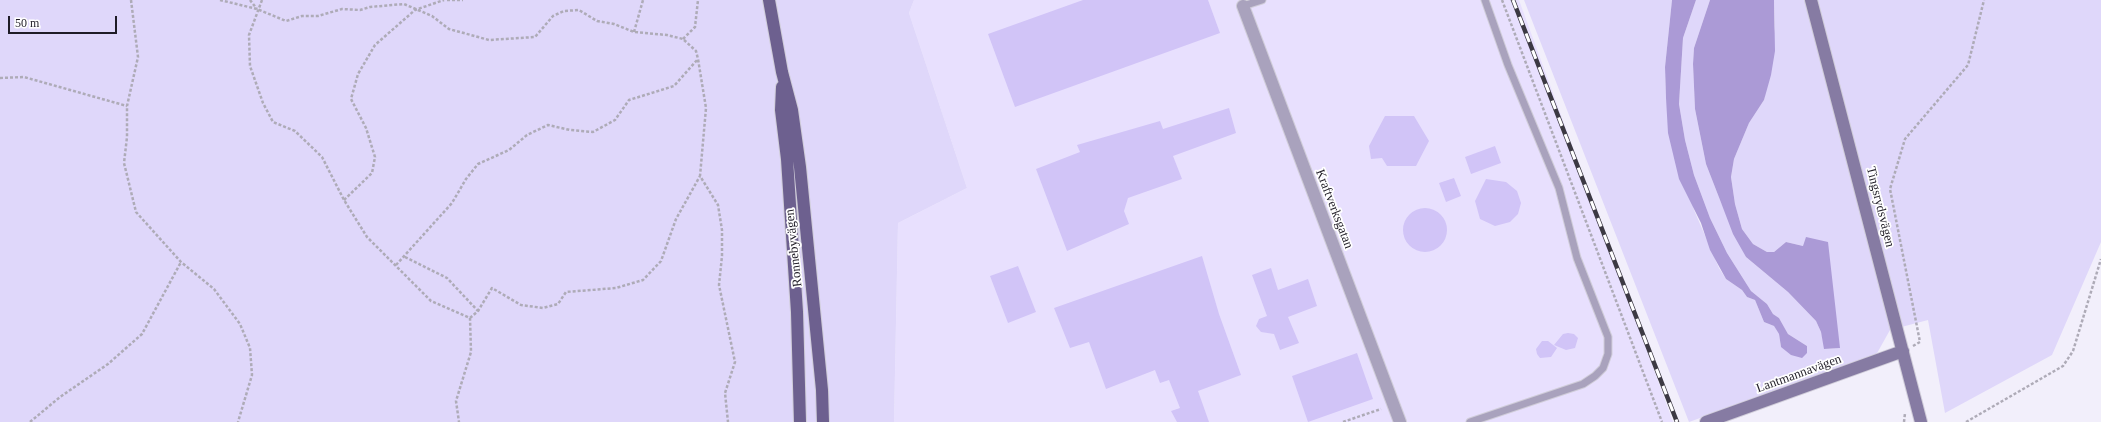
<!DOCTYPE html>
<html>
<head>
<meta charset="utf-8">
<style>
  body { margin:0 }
  #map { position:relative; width:2101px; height:422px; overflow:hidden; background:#f2effb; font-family:"Times New Roman",serif }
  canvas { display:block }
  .scale { position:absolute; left:8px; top:16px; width:109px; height:18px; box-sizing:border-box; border:2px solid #1f1c26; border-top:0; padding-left:5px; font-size:12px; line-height:14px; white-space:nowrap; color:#1f1c26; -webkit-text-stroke:3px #fff; paint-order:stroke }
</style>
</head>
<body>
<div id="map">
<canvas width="2101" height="422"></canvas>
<div class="scale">50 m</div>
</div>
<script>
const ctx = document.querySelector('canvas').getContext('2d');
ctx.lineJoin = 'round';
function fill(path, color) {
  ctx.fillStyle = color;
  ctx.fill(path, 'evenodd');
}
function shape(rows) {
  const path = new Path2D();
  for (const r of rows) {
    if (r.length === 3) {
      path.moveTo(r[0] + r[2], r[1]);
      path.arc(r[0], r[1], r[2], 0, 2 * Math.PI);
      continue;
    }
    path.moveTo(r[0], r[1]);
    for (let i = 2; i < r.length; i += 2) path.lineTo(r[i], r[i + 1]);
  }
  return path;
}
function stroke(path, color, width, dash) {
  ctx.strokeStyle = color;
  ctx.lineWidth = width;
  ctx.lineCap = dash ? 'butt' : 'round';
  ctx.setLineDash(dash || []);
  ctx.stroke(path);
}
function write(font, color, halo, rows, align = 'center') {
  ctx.font = font + ' "Times New Roman",serif';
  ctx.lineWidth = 3.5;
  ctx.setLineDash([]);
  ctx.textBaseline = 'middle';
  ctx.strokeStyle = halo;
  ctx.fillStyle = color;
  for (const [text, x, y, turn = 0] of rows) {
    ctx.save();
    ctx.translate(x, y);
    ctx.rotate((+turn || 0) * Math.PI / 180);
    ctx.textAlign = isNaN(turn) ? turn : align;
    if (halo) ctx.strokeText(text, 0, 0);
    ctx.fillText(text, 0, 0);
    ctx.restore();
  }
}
fill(shape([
  [914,0,1519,0,1673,422,894,422,898,223,967,188,909,13]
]), '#e8e0fe');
fill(shape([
  [0,0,914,0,909,13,967,188,898,223,894,422,0,422],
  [1524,0,1672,0,1665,67,1666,98,1694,210,1719,268,1726,279,1742,290,1747,297,1755,300,1764,322,1774,326,1779,334,1781,347,1807,346,1788,334,1779,318,1773,314,1767,304,1751,291,1727,253,1710,218,1694,175,1685,140,1679,104,1683,38,1696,0,1710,0,1694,48,1693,64,1695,109,1706,164,1720,200,1746,257,1788,292,1816,321,1821,332,1825,349,1839,348,1835,310,1803,246,1786,242,1774,252,1767,252,1753,244,1742,229,1735,204,1731,177,1734,159,1749,123,1764,100,1775,27,1774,0,2101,0,2101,242,2052,355,1945,413,1928,320,1890,330,1876,355,1689,422]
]), '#dfd7fa');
fill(shape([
  [1672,0,1696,0,1683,38,1679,104,1685,140,1694,175,1710,218,1727,253,1751,291,1767,304,1773,314,1779,318,1788,334,1807,346,1807,353,1802,358,1791,355,1781,347,1779,334,1774,326,1764,322,1755,300,1747,297,1742,290,1726,279,1710,250,1701,223,1679,179,1668,133,1666,98,1665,67],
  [1710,0,1774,0,1775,51,1771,75,1764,100,1749,123,1734,159,1731,177,1735,204,1742,229,1753,244,1767,252,1774,252,1786,242,1803,246,1806,237,1828,242,1840,348,1824,349,1821,332,1816,321,1788,292,1746,257,1733,234,1720,200,1706,164,1695,109,1693,64,1694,48]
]), '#ab9ad6');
fill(shape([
  [1083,0,1208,0,1220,33,1015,107,988,34],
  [1229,108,1236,133,1173,156,1182,179,1128,198,1124,211,1129,224,1067,251,1036,169,1080,152,1077,145,1160,121,1163,129],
  [1385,116,1414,116,1429,141,1416,166,1387,166,1382,158,1371,159,1369,146],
  [1495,146,1501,163,1471,174,1465,157],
  [1454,178,1461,196,1446,202,1439,183],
  [1486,179,1506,182,1517,191,1521,203,1518,214,1510,222,1495,226,1480,219,1475,201],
  [1425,230,22],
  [1202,256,1219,314,1241,375,1198,391,1209,422,1177,422,1171,411,1180,408,1169,380,1160,383,1155,370,1106,389,1089,342,1070,348,1054,308],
  [1018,266,1036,312,1008,323,990,276],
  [1271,268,1278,290,1308,279,1317,306,1288,317,1299,343,1280,350,1274,334,1261,332,1256,326,1259,319,1267,316,1252,275],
  [1568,333,1574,334,1578,338,1575,348,1566,350,1554,345,1563,334],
  [1542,341,1548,341,1557,348,1551,357,1540,358,1537,354,1536,349],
  [1357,353,1373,399,1308,422,1292,376]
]), '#d1c4f7');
const lane = shape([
  [1243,6,1262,0],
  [1470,422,1583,384,1595,376,1603,368,1608,354,1608,337,1577,258,1559,188,1508,65,1485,0]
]);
const street = shape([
  [1243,6,1400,422]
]);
const secondary = shape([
  [1811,0,1921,422],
  [1706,422,1903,351]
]);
const primary = shape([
  [769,0,782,72,792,110,800,167,822,390,823,422],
  [782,87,781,110,787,159,797,312,800,422]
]);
stroke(lane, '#d0cdd9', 9);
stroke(street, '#d0cdd9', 14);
stroke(secondary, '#d0cdd9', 14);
stroke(primary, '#d0cdd9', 14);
stroke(shape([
  [131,0,138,57,127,106,127,137,124,163,136,212,181,262,214,289,240,324,250,348,252,375,238,422],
  [220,0,257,9,286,21,302,16,318,16,342,9,360,10,370,7,404,4,432,16,449,29,489,40,535,37,553,16,564,11,579,10,597,21,614,24,634,32,667,35,683,39,696,51,698,59,706,108,700,176,718,205,722,230,722,256,719,285,735,362,725,393,728,422],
  [250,0,257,9],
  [262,0,249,35,250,66,263,103,273,122,295,131,322,157,344,200,367,237,431,301,470,318,471,352,456,401,459,422],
  [447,0,463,0],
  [1502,0,1662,422],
  [634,32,643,0],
  [683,39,695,27,698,0],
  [0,78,24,77,127,106],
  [344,200,372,173,375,157,366,128,351,99,358,74,375,45,415,10,444,0],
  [405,257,447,278,478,311],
  [396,265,452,203,466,179,478,164,509,150,527,135,548,125,570,130,593,132,615,120,629,100,674,86,698,59],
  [470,318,478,311,492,288,521,305,543,308,558,304,566,292,616,288,643,280,661,261,676,219,700,176],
  [1913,346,1920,342,1890,189,1905,139,1968,65,1984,0],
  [30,422,60,397,108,364,142,334,181,262],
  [1343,422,1381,409],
  [1904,422,1905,413],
  [1966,422,2063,366,2073,351,2101,259]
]), '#aeabb7', 2.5, [3, 2]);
stroke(lane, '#a9a2bd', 7);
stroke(street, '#a9a2bd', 12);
stroke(secondary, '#867ba3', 12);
stroke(primary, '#6d608f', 12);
const rail = shape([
  [1513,0,1677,422]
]);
stroke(rail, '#3c3943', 4.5);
stroke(rail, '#fff', 3, [9]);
write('13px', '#1f1c26', '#fff', [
  ["Tingsrydsvägen",1880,207,76],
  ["Kraftverksgatan",1334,209,69],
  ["Ronnebyvägen",794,248,-96],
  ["Lantmannavägen",1799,374,-20]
]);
</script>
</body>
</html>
